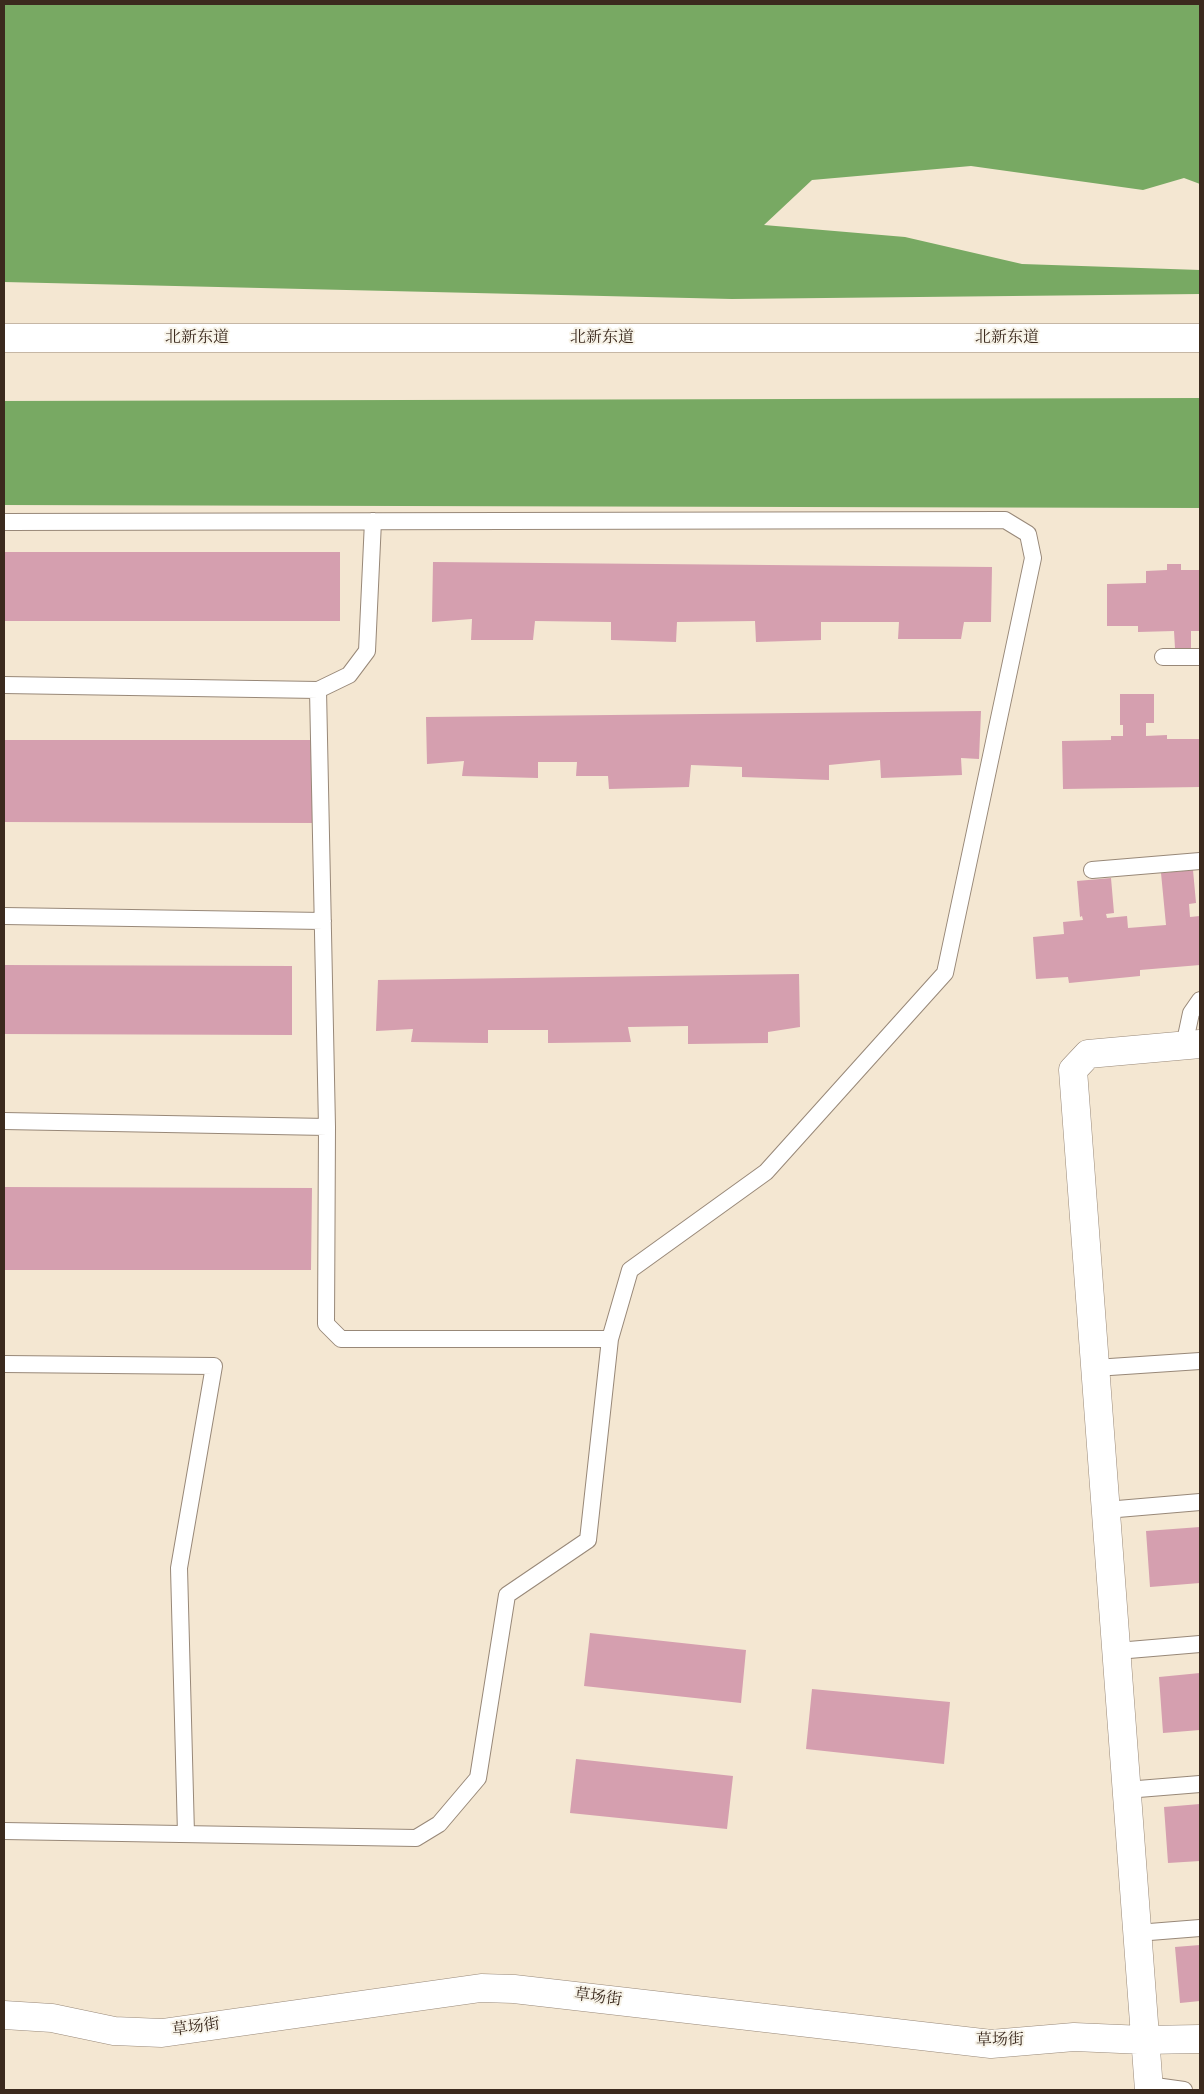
<!DOCTYPE html>
<html>
<head>
<meta charset="utf-8">
<style>
  body { margin:0 }
  #map { position:relative; width:1204px; height:2094px; overflow:hidden; background:#f4e7d2; font-family:Cardo,serif }
  canvas { display:block }
  .frame { position:absolute; inset:0; border:5px solid #3b2a1e; pointer-events:none }
</style>
</head>
<body>
<div id="map">
<canvas width="1204" height="2094"></canvas>
<div class="frame"></div>
</div>
<script>
const ctx = document.querySelector('canvas').getContext('2d');
ctx.lineJoin = 'round';
function fill(path, color) {
  ctx.fillStyle = color;
  ctx.fill(path, 'evenodd');
}
function shape(rows) {
  const path = new Path2D();
  for (const r of rows) {
    path.moveTo(r[0], r[1]);
    for (let i = 2; i < r.length; i += 2) path.lineTo(r[i], r[i + 1]);
  }
  return path;
}
function stroke(path, color, width, dash) {
  ctx.strokeStyle = color;
  ctx.lineWidth = width;
  ctx.lineCap = dash ? 'butt' : 'round';
  ctx.setLineDash(dash || []);
  ctx.stroke(path);
}
function write(font, color, halo, rows, align = 'center') {
  ctx.font = font + ' Cardo,"Noto Serif SC",serif';
  ctx.lineWidth = 4;
  ctx.setLineDash([]);
  ctx.textBaseline = 'middle';
  ctx.strokeStyle = halo;
  ctx.fillStyle = color;
  for (const [text, x, y, turn = 0] of rows) {
    ctx.save();
    ctx.translate(x, y);
    ctx.rotate((+turn || 0) * Math.PI / 180);
    ctx.textAlign = isNaN(turn) ? turn : align;
    if (halo) ctx.strokeText(text, 0, 0);
    ctx.fillText(text, 0, 0);
    ctx.restore();
  }
}
fill(shape([
  [4,4,1200,4,1200,184,1184,178,1143,190,971,166,812,180,764,225,905,237,1022,264,1200,270,1200,294,732,299,4,282],
  [1200,398,1200,508,4,505,4,401]
]), '#78a963');
fill(shape([
  [4,552,340,552,340,621,4,621],
  [433,562,992,567,991,622,964,622,961,639,898,639,899,622,821,622,821,640,756,642,755,621,677,622,676,642,611,640,611,622,535,621,533,640,471,640,472,619,432,622],
  [1167,564,1181,564,1181,570,1200,570,1200,631,1191,631,1191,648,1175,648,1174,631,1138,632,1138,626,1107,626,1107,584,1146,583,1146,571,1167,570],
  [1120,694,1154,694,1154,723,1146,723,1146,736,1167,735,1167,739,1200,739,1200,787,1063,789,1062,741,1111,740,1111,736,1123,736,1123,725,1120,725],
  [981,711,979,759,961,758,962,775,881,778,880,760,829,765,829,780,742,777,742,767,691,765,689,787,609,789,608,776,576,776,577,762,538,762,538,778,462,776,464,761,427,764,426,717],
  [4,740,314,740,314,823,4,822],
  [1193,870,1196,903,1189,904,1190,917,1200,916,1200,965,1140,970,1140,976,1069,983,1068,977,1036,979,1033,937,1064,934,1063,922,1083,920,1082,916,1080,917,1077,881,1111,878,1114,913,1106,914,1107,918,1127,916,1128,928,1166,925,1161,873],
  [4,965,292,966,292,1035,4,1034],
  [799,974,800,1027,768,1032,768,1043,688,1044,688,1026,628,1027,631,1042,548,1043,548,1030,488,1030,488,1043,411,1042,413,1029,376,1031,378,980],
  [4,1187,312,1188,311,1270,4,1270],
  [1200,1527,1200,1583,1150,1587,1146,1531],
  [590,1633,746,1650,741,1703,584,1686],
  [1200,1673,1200,1730,1163,1733,1159,1677],
  [812,1689,950,1702,944,1764,806,1749],
  [576,1759,733,1776,727,1829,570,1813],
  [1200,1804,1200,1861,1168,1863,1164,1807],
  [1200,1945,1200,2001,1180,2003,1175,1947]
]), '#d59faf');
const service = shape([
  [4,522,1005,520,1028,534,1033,558,945,973,766,1172,630,1270,610,1339],
  [1163,657,1200,657],
  [4,685,318,690,349,675,367,651,373,521],
  [1092,870,1200,861],
  [4,916,323,921],
  [1184,1046,1191,1013,1200,1000],
  [4,1121,327,1127],
  [4,1364,214,1366,179,1568,186,1834],
  [1095,1368,1200,1361],
  [1106,1510,1200,1502],
  [1117,1651,1200,1644],
  [1126,1790,1200,1784],
  [4,1831,416,1838,439,1824,478,1778,507,1595,588,1540,610,1339,341,1339,326,1324,327,1127,318,690],
  [1137,1933,1200,1928],
  [1148,2085,1184,2090]
]);
const minor = shape([
  [4,2015,52,2018,114,2031,162,2033,481,1988,514,1989,991,2044,1074,2037,1144,2040,1200,2039],
  [1149,2090,1073,1070,1088,1054,1200,1044]
]);
const secondary = shape([
  [4,338,1200,338]
]);
stroke(service, '#988878', 18);
stroke(minor, '#988878', 29);
stroke(secondary, '#988878', 29);
stroke(service, '#fff', 16);
stroke(minor, '#fff', 28);
stroke(secondary, '#fff', 28);
write('16px', '#3b2a1e', '#f7f3e8', [
  ["北新东道",197,338],
  ["北新东道",602,338],
  ["北新东道",1007,338],
  ["草场街",598,1998,7],
  ["草场街",196,2028,-8],
  ["草场街",1000,2041,-1]
]);
</script>
</body>
</html>
